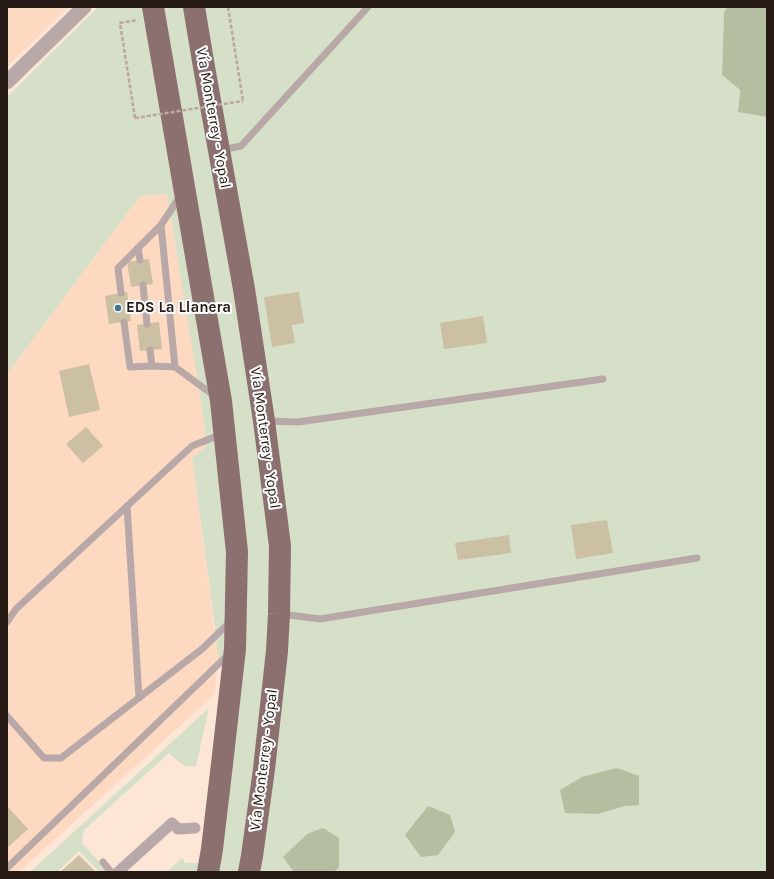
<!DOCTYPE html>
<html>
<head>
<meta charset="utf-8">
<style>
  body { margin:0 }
  #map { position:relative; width:774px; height:879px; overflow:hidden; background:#fee6d7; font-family:Karla,sans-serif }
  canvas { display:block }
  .frame { position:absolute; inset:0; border:8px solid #251b14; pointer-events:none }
</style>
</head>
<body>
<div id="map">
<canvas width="774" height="879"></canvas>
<div class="frame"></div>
</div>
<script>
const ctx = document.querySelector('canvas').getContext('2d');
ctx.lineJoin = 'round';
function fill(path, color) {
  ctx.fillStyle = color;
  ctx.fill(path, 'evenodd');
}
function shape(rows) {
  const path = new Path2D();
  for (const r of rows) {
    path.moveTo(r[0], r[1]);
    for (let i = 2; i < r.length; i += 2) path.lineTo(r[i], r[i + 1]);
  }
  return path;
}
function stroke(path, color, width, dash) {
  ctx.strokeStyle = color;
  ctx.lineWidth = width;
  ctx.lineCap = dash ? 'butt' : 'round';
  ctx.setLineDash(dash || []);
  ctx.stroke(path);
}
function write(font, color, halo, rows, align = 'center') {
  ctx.font = font + ' Karla,sans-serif';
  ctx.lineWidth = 4;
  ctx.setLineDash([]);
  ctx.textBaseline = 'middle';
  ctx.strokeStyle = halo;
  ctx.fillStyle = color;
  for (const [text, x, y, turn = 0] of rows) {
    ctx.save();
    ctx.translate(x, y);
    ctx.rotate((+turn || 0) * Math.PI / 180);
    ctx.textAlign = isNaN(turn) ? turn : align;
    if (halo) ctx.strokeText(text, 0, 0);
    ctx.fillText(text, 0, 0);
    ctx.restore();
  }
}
fill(shape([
  [7,7,68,7,7,67],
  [167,194,200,396,207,446,192,457,218,656,215,694,19,872,7,872,7,374,140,196]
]), '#fed9c1');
fill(shape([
  [98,7,727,7,724,12,722,75,740,90,738,112,767,117,767,872,167,872,182,858,185,863,204,863,231,651,218,663,218,656,214,620,192,457,207,446,200,396,167,194,140,196,7,374,7,97],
  [209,708,196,766,185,766,178,761,169,753,84,830,82,843,108,872,99,872,79,851,57,872,30,872]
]), '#d6dfc7');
fill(shape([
  [727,7,767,7,767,117,738,112,740,90,722,75,724,12],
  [617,768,639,776,639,805,625,806,597,814,565,813,560,790,582,777],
  [428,806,450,815,455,832,438,855,421,857,405,835],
  [323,828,339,838,339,867,334,872,294,872,283,857,307,834]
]), '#b4bea1');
fill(shape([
  [149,259,153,284,131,287,127,262],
  [127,292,131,321,109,324,105,296],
  [299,292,304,323,292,325,295,343,272,347,264,297],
  [483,316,487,343,444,349,440,323],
  [159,322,162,349,140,351,137,325],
  [89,364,100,410,69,417,59,371],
  [86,427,103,446,83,463,66,444],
  [607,520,613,553,576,559,571,525],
  [509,535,511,553,458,560,455,543],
  [7,806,28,829,7,848],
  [79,855,96,872,60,872]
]), '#cbc0a3');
stroke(shape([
  [228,7,243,101],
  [135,118,120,23,137,20]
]), '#bca89c', 2.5, [4, 2]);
stroke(shape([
  [221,150,241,146,368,7],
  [161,225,175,367],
  [138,248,140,260],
  [143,285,147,324],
  [121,293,118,268,161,225,181,195],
  [124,322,130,367,152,366],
  [150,350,152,366,175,367,216,397],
  [266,421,298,422,603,379],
  [127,506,139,698],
  [281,614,320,619,697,558],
  [7,622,16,609,192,446,222,434],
  [7,716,44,758,61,758,202,649,230,622],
  [103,862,111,872],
  [7,868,229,654]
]), '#b8a8a7', 7);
stroke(shape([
  [118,872,172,823,178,829,195,828]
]), '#b8a8a7', 11);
stroke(shape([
  [7,82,84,7]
]), '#b8a8a7', 15);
stroke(shape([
  [153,7,221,401,237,552,235,649,222,764,212,849,208,872],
  [194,7,204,67,244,289,264,421,280,546,279,614,277,651,264,769,252,856,249,872]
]), '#8c6f6f', 22);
stroke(shape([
  [135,118,243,101]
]), '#bca89c', 2.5, [4, 2]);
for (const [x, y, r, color] of [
  [118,308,4,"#3b758e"]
]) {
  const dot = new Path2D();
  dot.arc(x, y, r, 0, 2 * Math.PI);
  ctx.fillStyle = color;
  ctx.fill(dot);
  stroke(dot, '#fff', 1.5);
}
write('15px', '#251b14', '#fff', [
  ["Vía Monterrey - Yopal",213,118,80],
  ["Vía Monterrey - Yopal",265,438,82],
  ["Vía Monterrey - Yopal",264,760,-83]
]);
write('bold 15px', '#251b14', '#fff', [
  ["EDS La Llanera",126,308]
], 'left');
</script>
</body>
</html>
